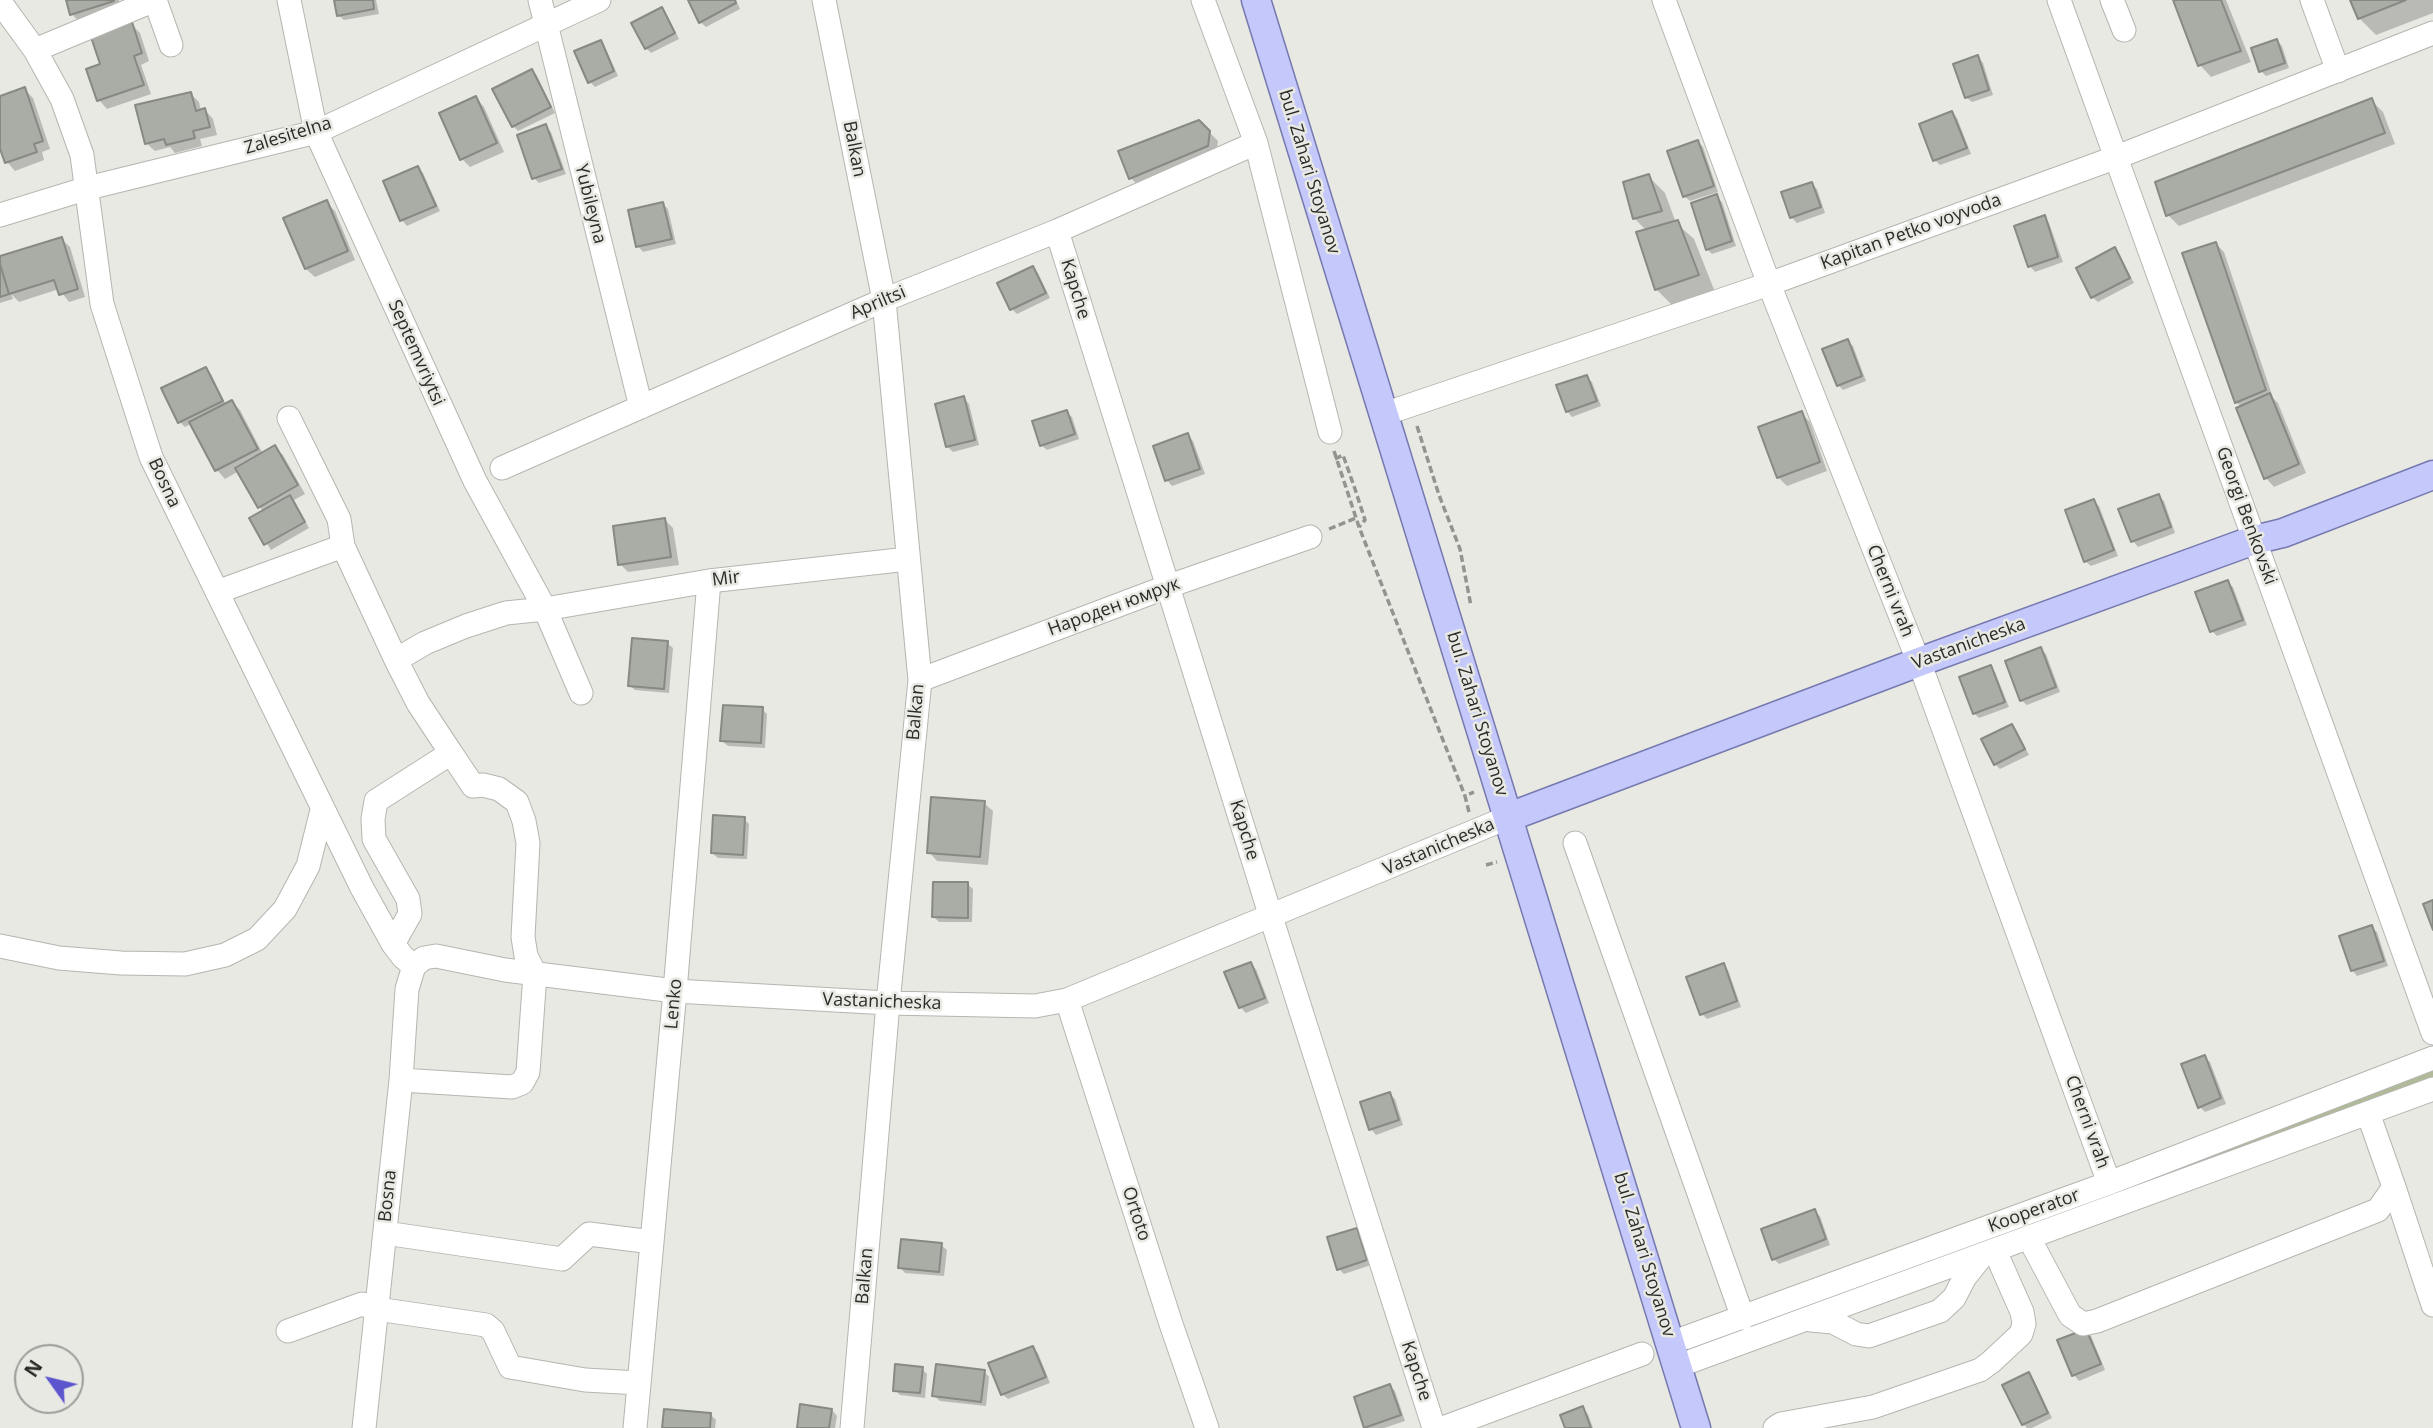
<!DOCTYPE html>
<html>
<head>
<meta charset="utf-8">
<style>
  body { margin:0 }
  #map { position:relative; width:2433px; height:1428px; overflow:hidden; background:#e8e9e3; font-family:"Open Sans",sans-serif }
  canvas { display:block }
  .north { position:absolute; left:14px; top:1344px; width:70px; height:70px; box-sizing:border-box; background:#e8e9e3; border:2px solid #9c9d99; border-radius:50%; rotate:304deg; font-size:19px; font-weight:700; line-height:28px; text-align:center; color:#2b2c2a }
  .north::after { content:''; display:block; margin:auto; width:24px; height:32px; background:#5c55ce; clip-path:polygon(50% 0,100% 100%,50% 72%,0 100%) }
</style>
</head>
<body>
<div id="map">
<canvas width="2433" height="1428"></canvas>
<div class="north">N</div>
</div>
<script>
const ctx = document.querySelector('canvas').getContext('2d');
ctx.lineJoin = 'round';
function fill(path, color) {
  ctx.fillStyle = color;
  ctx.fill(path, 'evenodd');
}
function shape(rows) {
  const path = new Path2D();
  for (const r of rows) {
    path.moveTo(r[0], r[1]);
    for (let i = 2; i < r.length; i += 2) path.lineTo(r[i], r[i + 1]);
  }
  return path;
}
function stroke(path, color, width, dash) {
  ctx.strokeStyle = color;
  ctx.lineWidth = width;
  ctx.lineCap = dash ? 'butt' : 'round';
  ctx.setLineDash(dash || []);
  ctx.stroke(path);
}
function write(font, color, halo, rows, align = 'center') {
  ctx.font = font + ' "Open Sans",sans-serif';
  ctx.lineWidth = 5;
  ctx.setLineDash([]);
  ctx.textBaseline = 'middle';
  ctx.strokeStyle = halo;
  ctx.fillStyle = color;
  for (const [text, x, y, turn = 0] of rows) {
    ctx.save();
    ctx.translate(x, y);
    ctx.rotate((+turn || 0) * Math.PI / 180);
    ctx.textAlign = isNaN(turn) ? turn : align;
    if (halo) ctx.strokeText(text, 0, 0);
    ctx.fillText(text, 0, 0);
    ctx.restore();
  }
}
fill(shape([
  [2433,1071,2433,1080,1728,1337,1723,1336]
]), '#b1ba97');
fill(shape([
  [67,0,119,0,122,9,80,23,72,14],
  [336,0,376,0,379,14,344,20,338,15],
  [690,0,736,0,740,9,706,27,700,22],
  [2175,0,2226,0,2251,62,2211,77,2200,65],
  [2352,0,2433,0,2433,13,2376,35,2359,18],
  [661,9,667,15,679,39,651,53,646,48],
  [131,24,140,33,149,61,141,65,151,94,107,109,99,100,103,65],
  [2277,41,2282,46,2289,68,2266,76,2261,71],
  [600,42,605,47,618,76,595,87,590,82],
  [1978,57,1983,63,1993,95,1972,102,1966,97],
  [532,71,537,76,555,113,518,131,513,126],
  [24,89,33,98,50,149,42,152,44,160,15,171,7,162,0,143,0,98],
  [191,94,199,102,201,111,205,110,213,119,217,135,200,139,202,146,175,153,170,147,155,151,146,143],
  [476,98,484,107,504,152,470,167,462,159],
  [2371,100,2383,112,2395,144,2179,226,2168,215],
  [1952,113,1957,118,1971,154,1940,165,1935,160],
  [1199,122,1218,141,1216,155,1139,187,1131,178],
  [546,126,551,132,566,174,539,183,534,178],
  [1698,142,1703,147,1718,192,1690,201,1684,196],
  [418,168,423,173,440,211,407,226,402,220,385,182],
  [1648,176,1665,193,1676,223,1694,239,1715,292,1673,306,1656,289,1647,231,1634,218],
  [1812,184,1817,189,1825,213,1797,223,1791,217],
  [1716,196,1722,202,1736,246,1712,254,1707,249],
  [326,202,335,211,355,260,315,277,306,269,286,219],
  [663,204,668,209,676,244,643,252,638,246],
  [2044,217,2049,223,2063,262,2035,272,2030,266],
  [61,239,70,247,85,297,69,302,59,289,19,302,11,294,13,299,0,303,0,257],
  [2216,244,2224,252,2273,398,2278,403,2306,473,2274,487,2266,478,2238,409,2242,407,2236,402],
  [2115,249,2120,255,2134,283,2098,302,2092,297],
  [1033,268,1038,273,1050,298,1017,314,1012,309,1000,284],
  [1848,341,1853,346,1866,381,1843,390,1838,385],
  [205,369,211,374,226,405,232,402,240,410,263,454,275,447,283,455,305,494,294,500,309,528,271,550,251,519,263,512,239,471,225,479,217,470,192,423,185,427,180,422],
  [1587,377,1592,382,1601,406,1572,417,1567,411],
  [964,398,969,404,979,445,953,452,947,446],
  [1066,412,1072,417,1079,439,1047,450,1041,445],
  [1801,413,1810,422,1827,471,1787,486,1778,477],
  [1188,435,1193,441,1205,474,1172,486,1167,480,1155,447],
  [2158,496,2164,501,2175,533,2138,547,2133,541,2121,510],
  [2094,501,2099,506,2118,556,2091,566,2085,561],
  [665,520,673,528,679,565,628,572,620,564],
  [2227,582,2233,587,2247,625,2217,636,2212,631],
  [667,643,673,648,669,693,635,690,629,685],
  [2040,649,2046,654,2060,692,2027,705,2021,700],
  [1990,667,1995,672,2009,707,1979,718,1974,713],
  [762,709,767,714,765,748,728,746,722,741],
  [2012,726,2017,731,2029,755,2000,769,1995,764],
  [984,803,993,811,988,865,937,861,929,852],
  [744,819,749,824,747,859,718,858,712,853],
  [967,884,973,889,972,922,939,922,934,917],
  [2371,927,2377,932,2388,966,2357,976,2352,970],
  [1250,964,1256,969,1269,1003,1246,1013,1240,1007],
  [1723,965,1728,970,1741,1007,1707,1019,1702,1014],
  [2204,1057,2210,1062,2226,1104,2205,1112,2200,1107],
  [1389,1094,1395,1099,1403,1125,1376,1135,1371,1129],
  [1814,1211,1820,1216,1830,1245,1779,1264,1774,1259],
  [1357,1230,1362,1235,1371,1265,1344,1274,1339,1269],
  [941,1245,947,1250,944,1276,905,1273,900,1267],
  [2086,1331,2091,1336,2105,1370,2079,1381,2074,1375,2060,1341],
  [1033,1348,1038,1353,1050,1383,1008,1399,1002,1394],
  [922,1369,927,1374,925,1398,900,1395,895,1390],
  [984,1371,989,1377,986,1406,940,1401,934,1396],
  [2029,1374,2034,1380,2052,1418,2032,1428,2027,1428,2023,1424,2005,1386],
  [1390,1386,1395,1391,1405,1421,1384,1428,1367,1428],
  [1582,1408,1588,1414,1593,1428,1567,1428],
  [832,1410,837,1416,835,1428,798,1428],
  [711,1415,716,1420,715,1428,664,1428]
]), '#0003');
const building = shape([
  [66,0,114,0,114,1,70,15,66,0],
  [334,0,373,0,374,9,337,16,334,0],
  [688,0,735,0,736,3,699,23,688,0],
  [2173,0,2221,0,2241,51,2198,66,2173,0],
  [2350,0,2406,0,2358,19,2350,0],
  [662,7,675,33,645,49,631,23,662,7],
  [132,22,142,53,134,56,144,85,97,101,86,69,100,64,91,37,132,22],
  [2277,39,2285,63,2259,72,2251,48,2277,39],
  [601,40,614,71,588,83,574,51,601,40],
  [1978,55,1989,90,1965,98,1953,64,1978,55],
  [532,69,551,107,512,127,492,89,532,69],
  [25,87,43,141,34,144,37,152,5,163,0,149,0,96,25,87],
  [191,92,196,111,205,108,210,127,193,131,195,138,166,145,164,139,145,144,135,105,191,92],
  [476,96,497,143,460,160,439,113,476,96],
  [2372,98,2385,133,2166,216,2155,182,2372,98],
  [1952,111,1967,148,1933,161,1919,124,1952,111],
  [1199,120,1210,131,1208,146,1129,179,1118,151,1199,120],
  [546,124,562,169,532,179,517,135,546,124],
  [1698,140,1714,186,1683,197,1667,151,1698,140],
  [418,166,436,206,400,221,383,181,418,166],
  [1649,174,1662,211,1633,219,1623,182,1649,174],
  [1812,182,1821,207,1790,218,1781,192,1812,182],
  [1717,194,1732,241,1706,250,1691,203,1717,194],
  [327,200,348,251,305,269,283,218,327,200],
  [663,202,672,239,636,247,628,210,663,202],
  [2045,215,2058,257,2028,267,2014,226,2045,215],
  [1678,220,1699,275,1655,290,1636,232,1678,220],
  [62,237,78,289,59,295,54,280,9,294,0,264,0,256,62,237],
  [2216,242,2266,390,2235,403,2182,253,2216,242],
  [2115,247,2130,278,2091,298,2076,268,2115,247],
  [0,264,9,294,0,297,0,264],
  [1033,266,1046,293,1010,310,997,283,1033,266],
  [1848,339,1862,376,1837,386,1822,349,1848,339],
  [206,367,223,401,178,423,161,388,206,367],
  [1587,375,1597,401,1566,412,1556,385,1587,375],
  [2270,393,2299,464,2264,479,2236,408,2270,393],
  [964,396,975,440,946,447,935,404,964,396],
  [232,400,258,449,215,471,189,422,232,400],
  [1067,410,1075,434,1040,446,1032,421,1067,410],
  [1802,411,1820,462,1777,478,1758,427,1802,411],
  [1188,433,1200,469,1165,481,1153,446,1188,433],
  [275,445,298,485,258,508,235,468,275,445],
  [2159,494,2171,527,2131,542,2118,509,2159,494],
  [290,495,305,522,264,545,249,518,290,495],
  [2094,499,2114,550,2084,562,2065,510,2094,499],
  [665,518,671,557,618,565,613,526,665,518],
  [2228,580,2243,620,2210,632,2195,592,2228,580],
  [632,638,668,641,664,689,628,686,632,638],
  [2041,647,2056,687,2020,701,2005,661,2041,647],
  [1991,665,2005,702,1973,714,1959,677,1991,665],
  [723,705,763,707,761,743,720,741,723,705],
  [2012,724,2025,749,1994,765,1981,739,2012,724],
  [931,797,985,801,980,857,927,853,931,797],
  [713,815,745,817,743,855,711,853,713,815],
  [933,882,968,882,968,918,932,917,933,882],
  [2433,900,2433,930,2423,904,2433,900],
  [2372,925,2384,961,2351,971,2339,936,2372,925],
  [1251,962,1265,998,1239,1008,1224,972,1251,962],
  [1724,963,1737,1001,1700,1015,1686,977,1724,963],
  [2205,1055,2221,1098,2198,1108,2181,1064,2205,1055],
  [1390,1092,1399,1120,1369,1130,1360,1102,1390,1092],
  [1815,1209,1826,1239,1772,1260,1761,1229,1815,1209],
  [1357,1228,1367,1260,1337,1270,1327,1237,1357,1228],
  [901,1239,942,1243,939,1272,898,1268,901,1239],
  [2086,1329,2101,1364,2072,1376,2057,1340,2086,1329],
  [1033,1346,1046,1377,1001,1395,988,1363,1033,1346],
  [895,1364,923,1367,920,1393,893,1391,895,1364],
  [936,1364,985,1370,981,1402,932,1396,936,1364],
  [2029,1372,2048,1413,2022,1425,2002,1385,2029,1372],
  [1390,1384,1401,1415,1364,1428,1354,1397,1390,1384],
  [800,1404,832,1409,829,1428,797,1428,800,1404],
  [1583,1406,1591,1428,1565,1428,1560,1415,1583,1406],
  [664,1409,711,1413,710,1428,662,1428,664,1409]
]);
fill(building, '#aaaca6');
stroke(building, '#878983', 2);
const minor = shape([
  [289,0,316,132,475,481,545,609,581,693],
  [540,0,641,407],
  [824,0,884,300,920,680,888,1003,852,1428],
  [1203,0,1256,143,1330,432],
  [1664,0,1769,284,1925,678,2109,1183],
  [2059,0,2433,1033],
  [2112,0,2124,30],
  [2312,0,2338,71],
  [0,2,35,50,62,99,82,155,102,304,151,457,362,888,393,944,403,957,414,966],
  [35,50,155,0,171,45],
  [0,215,88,188,316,132,599,0],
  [1057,231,1271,917,1434,1428],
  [1384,414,1769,284,2117,157,2433,33],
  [289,418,339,519,343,546,396,660],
  [502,468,884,300,1057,231,1256,143],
  [217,592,343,546],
  [920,680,1169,586,1310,537],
  [451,753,418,703,396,660,425,643,466,626,506,613,545,609,709,581,908,559],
  [1575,843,1743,1318],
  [393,944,410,914,408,899,374,839,373,819,376,801,451,753,473,786,483,785,499,789,517,802,524,821,528,843,523,937,526,956,535,974,528,1072,522,1083,512,1087,401,1080],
  [0,946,59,958,121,963,185,964,225,955,257,939,285,909,308,866,322,810],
  [1067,1000,1171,1324,1207,1428],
  [2394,1187,2433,1305],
  [385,1233,562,1259,589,1234,652,1242],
  [2029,1238,2070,1315,2083,1324,2097,1321,2378,1210,2394,1187,2368,1113],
  [1811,1320,1833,1322,1856,1334,1869,1336,1940,1311,1954,1298,1965,1277,1981,1257],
  [288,1331,362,1304,377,1309,486,1325,493,1331,510,1367,585,1380,639,1383],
  [1671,1343,2109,1183,2433,1058],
  [1678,1366,2433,1089],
  [364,1428,401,1080,407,989,414,966,424,958,436,956,505,970,675,991,888,1003,1035,1006,1067,1000,1509,817],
  [635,1428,675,991,709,581],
  [1443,1428,1642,1354],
  [1775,1428,1781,1424,1873,1407,1980,1370,1991,1362,2021,1334,2024,1324,2022,1312,1995,1251]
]);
const major = shape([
  [1256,0,1696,1428],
  [1509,817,1919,662,2254,540,2283,533,2433,475]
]);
stroke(minor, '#b4b6b0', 25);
stroke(major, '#7679af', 31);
stroke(shape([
  [1417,426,1439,495,1460,549,1471,606],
  [1334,451,1359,527,1465,796],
  [1335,459,1343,455,1355,489,1365,520,1359,527],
  [1329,529,1356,518],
  [1469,812,1465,796,1474,792],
  [1486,865,1497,862]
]), '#939490', 3.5, [7, 3.5]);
stroke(minor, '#fff', 23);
stroke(major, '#c5c8fa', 28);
write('18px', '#2b2c2a', '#e8e9e3', [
  ["Zalesitelna",288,136,-17],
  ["Balkan",854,149,79],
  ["bul. Zahari Stoyanov",1309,172,73],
  ["Yubileyna",590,204,76],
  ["Kapitan Petko voyvoda",1911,232,-20],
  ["Kapche",1075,289,73],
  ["Apriltsi",878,303,-23],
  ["Septemvriytsi",416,353,66],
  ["Bosna",164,483,65],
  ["Georgi Benkovski",2246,516,70],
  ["Mir",726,579,-7],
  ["Cherni vrah",1890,591,68],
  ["Народен юмрук",1114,607,-20],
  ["Vastanicheska",1969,644,-20],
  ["Balkan",916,712,-85],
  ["bul. Zahari Stoyanov",1477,714,73],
  ["Kapche",1244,830,73],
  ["Vastanicheska",1439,847,-23],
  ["Vastanicheska",882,1002,2],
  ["Lenko",674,1004,-85],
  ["Cherni vrah",2087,1122,70],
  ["Bosna",388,1196,-84],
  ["Kooperator",2034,1211,-20],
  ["Ortoto",1136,1214,72],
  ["bul. Zahari Stoyanov",1644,1255,73],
  ["Balkan",865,1276,-85],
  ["Kapche",1416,1371,72]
]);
</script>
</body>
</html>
